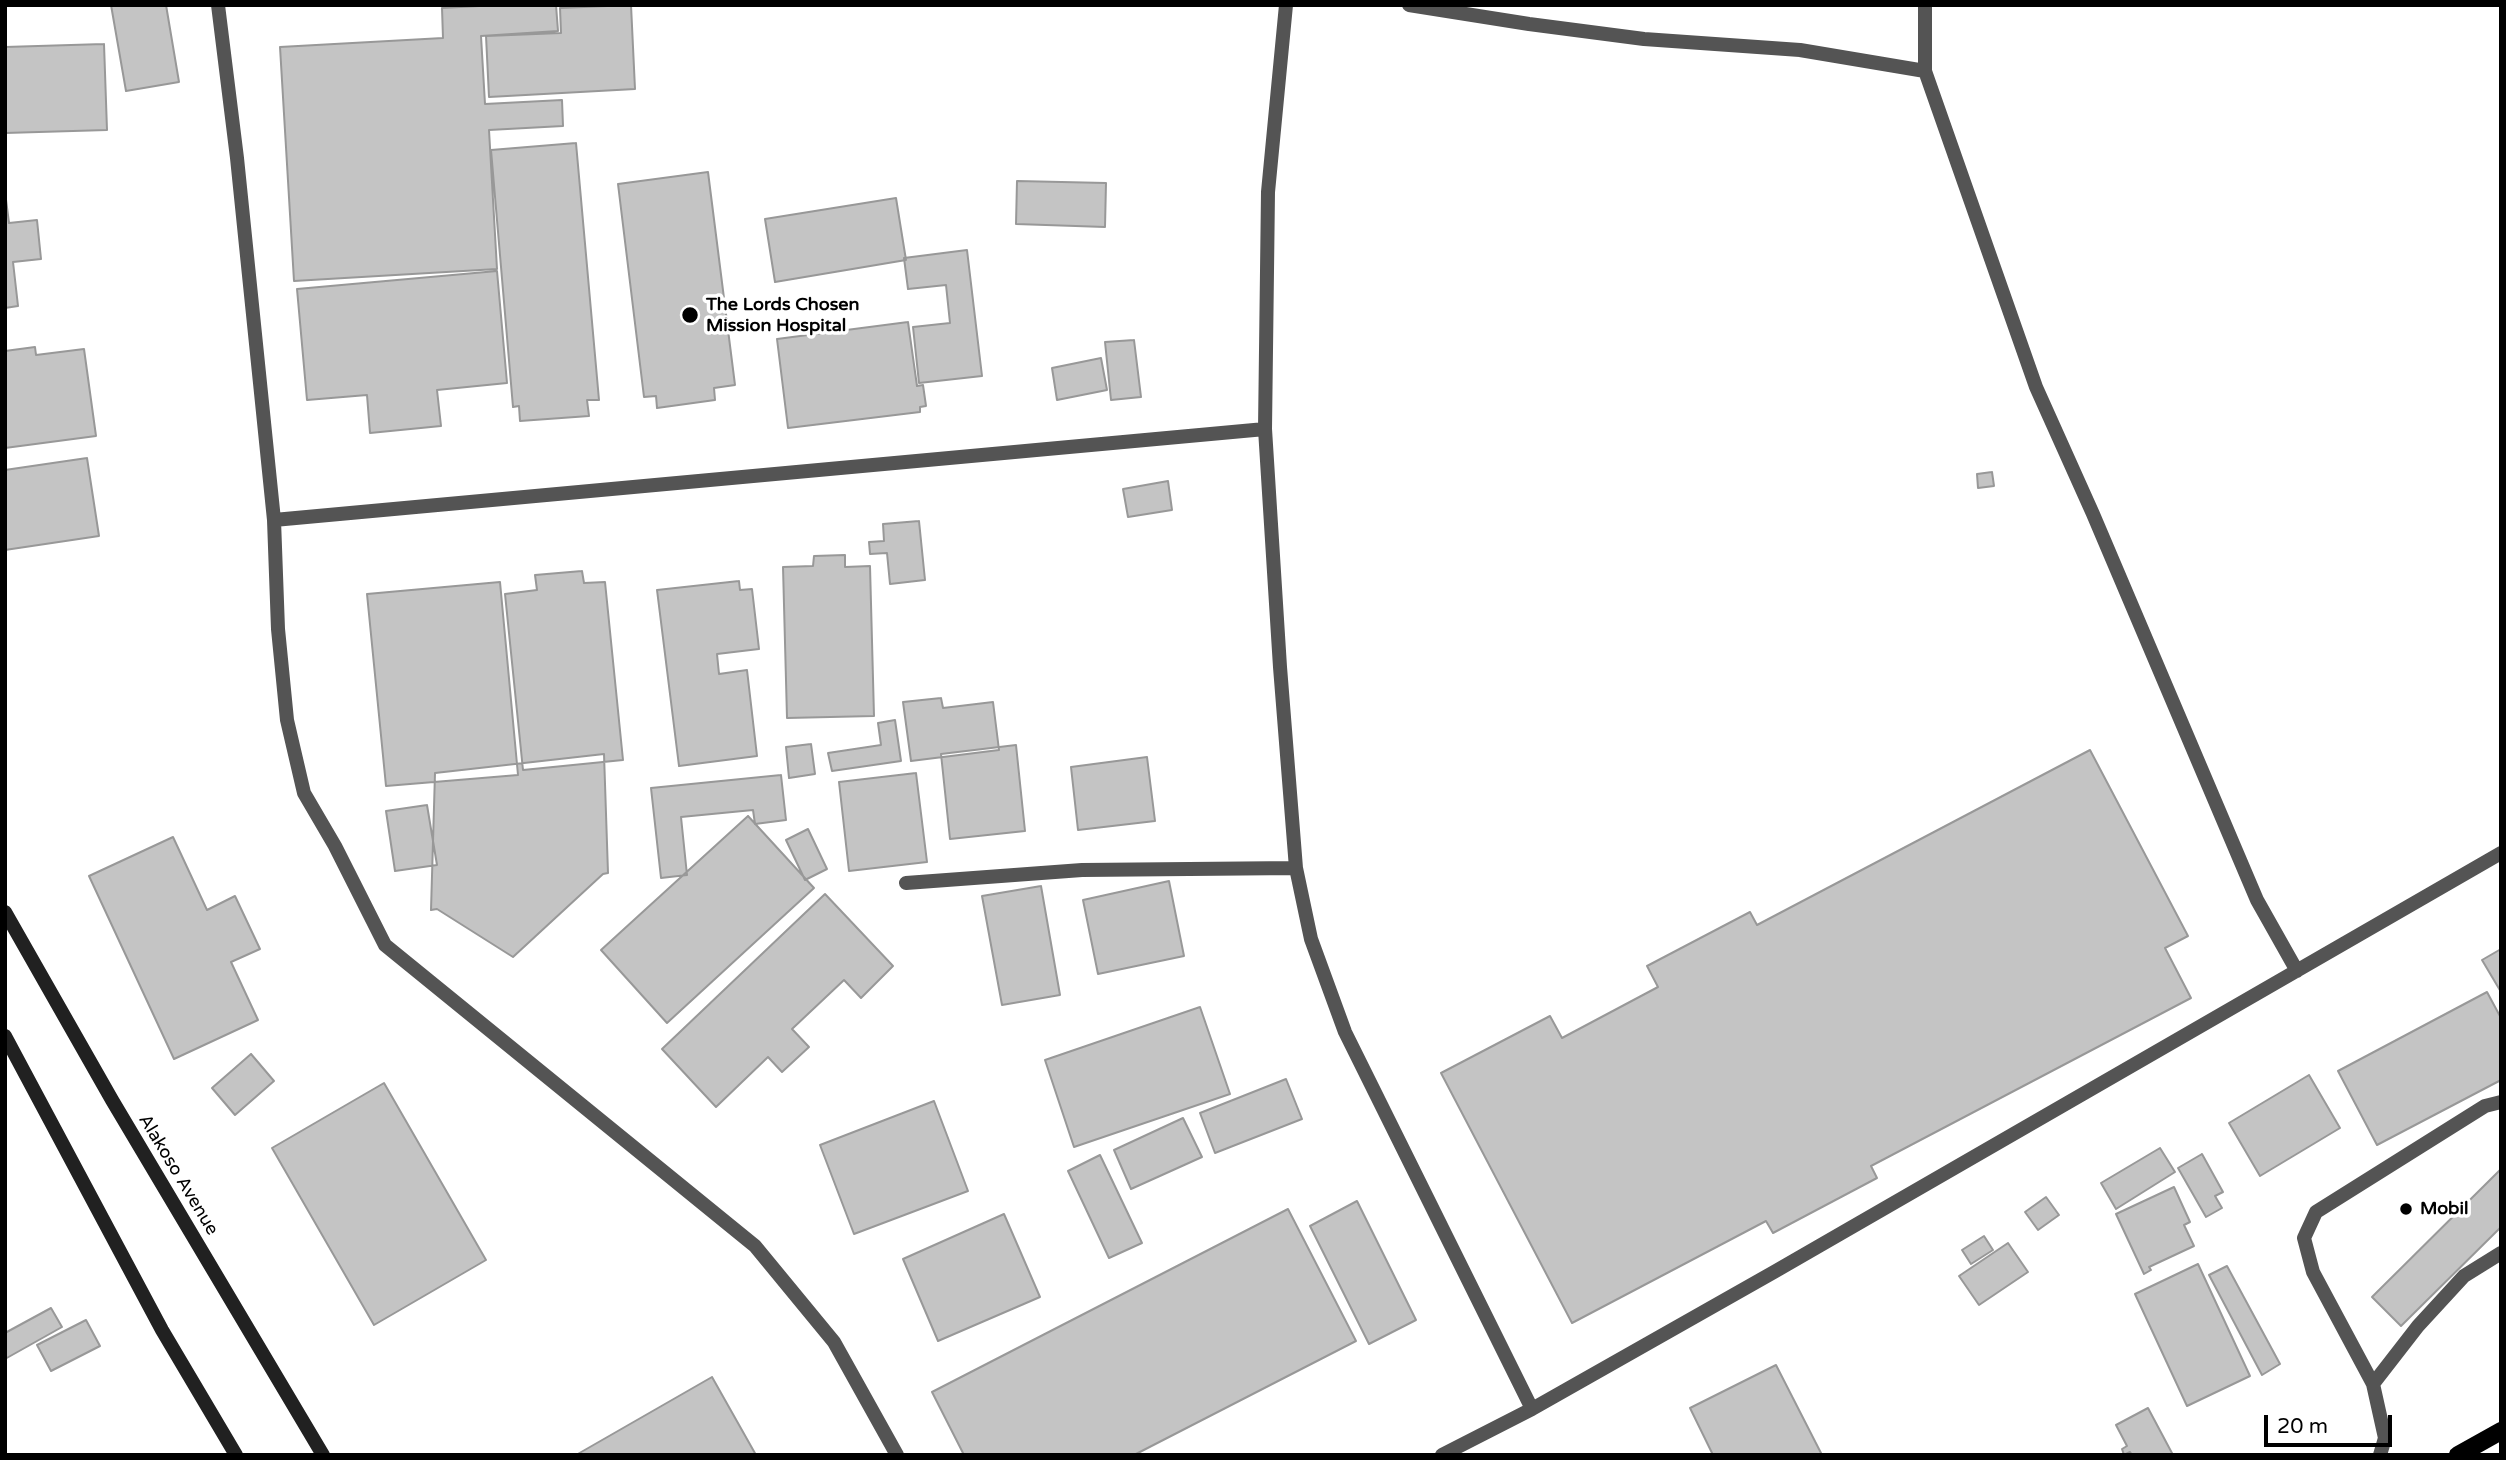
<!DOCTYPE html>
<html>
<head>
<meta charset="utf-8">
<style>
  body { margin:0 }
  #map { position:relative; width:2506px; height:1460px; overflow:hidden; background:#fff; font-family:"Varela Round",sans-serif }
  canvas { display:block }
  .frame { position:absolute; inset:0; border:7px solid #000; pointer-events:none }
  .scale { position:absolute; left:2264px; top:1415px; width:128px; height:32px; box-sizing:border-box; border:4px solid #000; border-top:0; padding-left:9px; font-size:21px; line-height:24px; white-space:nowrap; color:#000; -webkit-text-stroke:5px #fff; paint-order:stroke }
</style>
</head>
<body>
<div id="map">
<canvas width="2506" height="1460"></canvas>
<div class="frame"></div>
<div class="scale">20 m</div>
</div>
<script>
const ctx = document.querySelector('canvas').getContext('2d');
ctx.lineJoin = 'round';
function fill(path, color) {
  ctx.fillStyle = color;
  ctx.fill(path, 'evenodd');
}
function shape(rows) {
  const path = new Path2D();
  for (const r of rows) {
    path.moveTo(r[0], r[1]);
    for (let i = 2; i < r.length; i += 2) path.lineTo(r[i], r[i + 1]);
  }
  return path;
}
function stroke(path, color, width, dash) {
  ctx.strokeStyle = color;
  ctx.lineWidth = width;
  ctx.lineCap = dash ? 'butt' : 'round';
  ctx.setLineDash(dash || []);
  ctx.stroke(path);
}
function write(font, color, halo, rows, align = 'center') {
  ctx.font = font + ' "Varela Round",sans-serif';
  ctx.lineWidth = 7;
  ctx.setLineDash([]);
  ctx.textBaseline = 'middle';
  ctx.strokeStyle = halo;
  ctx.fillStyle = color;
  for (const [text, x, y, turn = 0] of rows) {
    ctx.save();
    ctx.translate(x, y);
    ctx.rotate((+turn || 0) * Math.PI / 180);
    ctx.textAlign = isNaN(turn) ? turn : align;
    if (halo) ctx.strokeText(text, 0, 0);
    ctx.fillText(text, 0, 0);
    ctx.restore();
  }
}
const building = shape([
  [111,5,166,5,179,82,126,91,111,5],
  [498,5,556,5,558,31,481,36,485,104,562,100,563,126,489,130,497,269,294,281,280,47,443,38,442,8,498,5],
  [631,5,635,89,489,97,486,36,561,33,560,8,631,5],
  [104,44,107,130,5,133,5,47,104,44],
  [576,143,599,400,587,400,589,416,520,421,519,406,513,407,491,150,576,143],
  [708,172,735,385,714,388,715,400,657,408,656,396,644,397,618,184,708,172],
  [1017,181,1106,183,1105,227,1016,224,1017,181],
  [5,192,9,223,37,220,41,259,13,262,18,306,5,308,5,192],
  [896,198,906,260,775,282,765,219,896,198],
  [967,250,982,376,919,383,913,327,950,323,946,285,908,289,904,258,967,250],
  [497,271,507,383,437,390,441,426,370,433,367,395,307,400,297,289,497,271],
  [908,322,917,386,923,385,926,406,920,407,920,412,788,428,777,339,908,322],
  [1134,340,1141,397,1111,400,1105,342,1134,340],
  [35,347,36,355,84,349,96,436,5,448,5,351,35,347],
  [1101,358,1107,390,1057,400,1052,368,1101,358],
  [87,458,99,536,5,550,5,470,87,458],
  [1992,472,1994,486,1978,488,1977,474,1992,472],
  [1168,481,1172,510,1128,517,1123,489,1168,481],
  [919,521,925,580,890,584,887,553,870,554,869,542,884,541,883,524,919,521],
  [845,555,845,567,870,566,874,716,787,718,783,567,813,566,814,556,845,555],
  [582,571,584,583,605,582,623,760,523,770,505,594,537,590,535,575,582,571],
  [739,581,740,590,752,589,759,649,717,654,719,674,747,670,757,756,679,766,657,590,739,581],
  [500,582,518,775,386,786,367,594,500,582],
  [941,698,943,708,993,702,999,750,911,761,903,702,941,698],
  [895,720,901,761,832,771,828,753,881,745,878,723,895,720],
  [811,744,815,774,789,778,786,747,811,744],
  [1016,745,1025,831,950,839,941,754,1016,745],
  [2090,750,2188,936,2165,948,2191,998,1871,1166,1877,1178,1773,1233,1766,1221,1572,1323,1441,1073,1550,1016,1562,1038,1658,987,1647,966,1750,912,1757,925,2090,750],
  [604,754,608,873,603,874,513,957,437,909,431,910,435,773,604,754],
  [1147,757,1155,821,1078,830,1071,767,1147,757],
  [916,773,927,862,849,871,839,782,916,773],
  [781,775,786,820,755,824,753,810,681,817,687,875,661,878,651,788,781,775],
  [427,805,437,865,395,871,386,811,427,805],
  [748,816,814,888,667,1023,601,950,748,816],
  [808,829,827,869,805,880,786,840,808,829],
  [173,837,207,910,235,896,260,949,231,962,258,1020,174,1059,89,876,173,837],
  [1169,881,1184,956,1098,974,1083,900,1169,881],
  [1041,886,1060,995,1002,1005,982,896,1041,886],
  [825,894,893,966,861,998,844,980,792,1029,809,1047,782,1072,768,1057,716,1107,662,1049,825,894],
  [2501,949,2501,992,2482,960,2501,949],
  [2487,992,2501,1018,2501,1080,2377,1145,2338,1071,2487,992],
  [1200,1007,1230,1094,1074,1147,1045,1060,1200,1007],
  [251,1054,274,1081,235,1115,212,1088,251,1054],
  [2309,1075,2340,1128,2260,1176,2229,1123,2309,1075],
  [1286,1079,1302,1119,1215,1153,1200,1113,1286,1079],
  [384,1083,486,1260,374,1325,272,1148,384,1083],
  [934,1101,968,1191,854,1234,820,1145,934,1101],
  [1183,1118,1202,1157,1131,1189,1114,1150,1183,1118],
  [2160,1148,2175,1172,2116,1209,2101,1183,2160,1148],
  [2202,1154,2223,1192,2215,1196,2222,1208,2206,1217,2178,1168,2202,1154],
  [1100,1155,1142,1243,1109,1258,1068,1171,1100,1155],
  [2500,1170,2501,1227,2401,1326,2372,1297,2500,1170],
  [2174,1187,2190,1222,2184,1225,2194,1246,2149,1267,2151,1270,2144,1274,2116,1214,2174,1187],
  [2046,1197,2059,1215,2038,1230,2025,1212,2046,1197],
  [1357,1201,1416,1320,1369,1344,1310,1226,1357,1201],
  [1288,1209,1356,1341,1134,1455,964,1455,932,1392,1288,1209],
  [1004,1214,1040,1297,938,1341,903,1259,1004,1214],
  [1984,1236,1993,1250,1971,1264,1962,1250,1984,1236],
  [2008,1243,2028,1272,1979,1305,1959,1276,2008,1243],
  [2198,1264,2250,1376,2187,1406,2135,1294,2198,1264],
  [2227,1266,2280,1364,2262,1375,2209,1275,2227,1266],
  [51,1308,62,1327,5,1359,5,1333,51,1308],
  [86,1320,100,1346,51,1371,37,1345,86,1320],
  [1776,1365,1822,1455,1713,1455,1690,1408,1776,1365],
  [712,1377,756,1455,576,1455,712,1377],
  [2148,1408,2173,1455,2132,1455,2130,1452,2124,1455,2122,1449,2127,1446,2116,1425,2148,1408]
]);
fill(building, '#c4c4c4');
stroke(building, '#989898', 2);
stroke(shape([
  [218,5,237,158,274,520,278,629,287,720,304,793,335,846,385,945,755,1246,834,1342,897,1455],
  [1286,5,1268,192,1265,429,1280,667,1296,868,1311,939,1345,1032,1532,1409],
  [1409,5,1529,24,1644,39,1800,50,1925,71],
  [1925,5,1925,71,2036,387,2093,514,2257,900,2297,971],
  [274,520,1265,429],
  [906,883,1082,870,1296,868],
  [2373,1384,2418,1326,2464,1276,2501,1253],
  [1442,1455,1532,1409,1774,1272,2501,853],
  [2380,1455,2385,1438,2373,1384,2313,1272,2304,1238,2316,1212,2485,1106,2501,1102]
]), '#545454', 14);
stroke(shape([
  [5,912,112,1100,323,1455],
  [5,1036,162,1330,236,1455]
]), '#212121', 14);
stroke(shape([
  [2458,1455,2501,1431]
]), '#000', 18);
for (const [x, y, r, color] of [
  [690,315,9,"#000"],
  [2406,1209,7,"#000"]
]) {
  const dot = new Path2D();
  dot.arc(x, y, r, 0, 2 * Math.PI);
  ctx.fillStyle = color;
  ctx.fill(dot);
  stroke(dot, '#fff', 2.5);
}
write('bold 18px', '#000', '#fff', [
  ["The Lords Chosen",706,305],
  ["Mission Hospital",706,326],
  ["Mobil",2420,1209]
], 'left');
write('18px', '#000', '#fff', [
  ["Alakoso Avenue",178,1175,59]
]);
</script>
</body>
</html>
